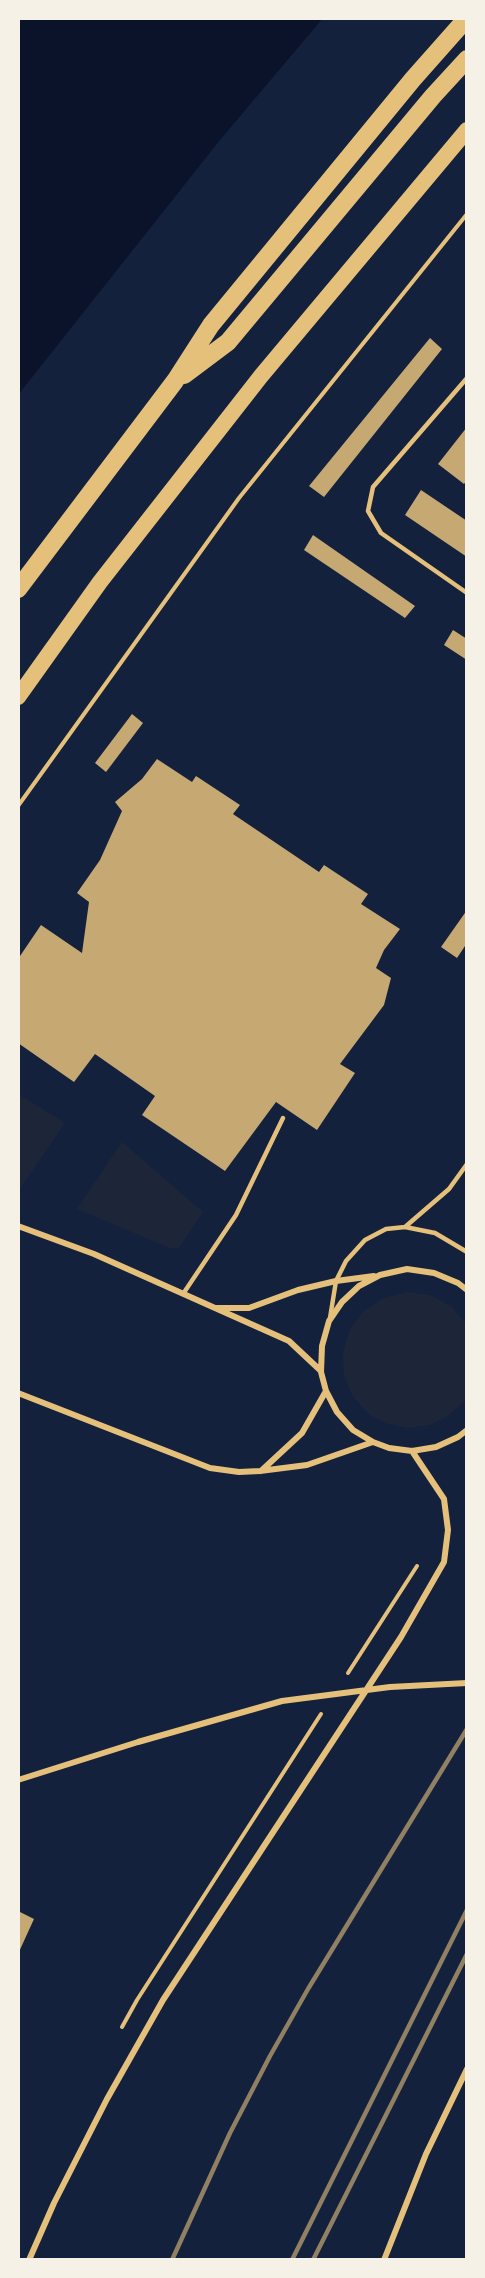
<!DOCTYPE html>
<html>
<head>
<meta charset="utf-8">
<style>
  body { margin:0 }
  #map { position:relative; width:485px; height:2278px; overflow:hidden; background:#14213d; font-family:Jost,sans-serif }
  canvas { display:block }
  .frame { position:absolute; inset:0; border:20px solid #f6f1e7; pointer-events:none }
</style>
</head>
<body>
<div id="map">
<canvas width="485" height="2278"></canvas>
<div class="frame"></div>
</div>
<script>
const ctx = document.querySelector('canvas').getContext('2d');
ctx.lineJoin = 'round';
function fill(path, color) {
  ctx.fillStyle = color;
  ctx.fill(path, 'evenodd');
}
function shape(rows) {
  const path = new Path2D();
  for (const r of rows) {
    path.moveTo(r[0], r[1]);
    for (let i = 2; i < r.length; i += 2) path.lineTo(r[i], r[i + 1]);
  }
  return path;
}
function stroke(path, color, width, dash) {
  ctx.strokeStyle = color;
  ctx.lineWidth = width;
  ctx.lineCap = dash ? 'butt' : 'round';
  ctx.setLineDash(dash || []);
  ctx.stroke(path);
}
fill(shape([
  [18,1094,65,1123,19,1190,18,1190],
  [122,1142,203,1212,178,1249,170,1248,77,1209],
  [407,1292,430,1295,451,1306,467,1325,467,1395,464,1401,448,1416,430,1425,409,1428,388,1424,370,1415,353,1397,344,1376,343,1352,350,1329,364,1311,384,1298]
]), '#1d2539');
fill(shape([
  [18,18,323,18,220,140,18,395]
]), '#0b132b');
fill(shape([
  [430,338,442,349,324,497,309,486],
  [467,427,467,480,464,484,438,464],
  [421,490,467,521,467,557,405,515],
  [313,535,415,606,405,618,304,550],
  [453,630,467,639,467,660,444,645],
  [132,714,143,723,106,772,95,763],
  [157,759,192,782,196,776,240,805,233,814,319,872,324,865,368,894,361,904,400,929,384,950,376,968,391,978,384,1005,340,1064,355,1073,317,1130,276,1102,225,1171,142,1115,155,1096,95,1054,74,1082,18,1043,18,959,41,925,82,953,89,902,77,893,100,860,122,811,115,802,142,779],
  [467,910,467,943,457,958,441,947],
  [18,1911,34,1919,18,1954]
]), '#c6a872');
stroke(shape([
  [18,806,239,498,467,214],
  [348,1673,417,1566],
  [122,2027,137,2000,321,1714]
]), '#e5c07b', 4);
stroke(shape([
  [467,378,373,487,368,511,381,533,467,593],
  [405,1227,449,1189,467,1164],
  [183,1294,236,1215,283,1118],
  [330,1318,336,1281,346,1261,365,1240,386,1229,405,1227,435,1233,467,1252]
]), '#e5c07b', 4.5);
stroke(shape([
  [18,1226,94,1254,289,1341,321,1371],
  [467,1290,458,1283,434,1273,407,1269,380,1275,359,1286,342,1302,329,1321,322,1346,321,1372,326,1391,337,1412,353,1430,373,1442,389,1448,412,1451,436,1447,458,1437,467,1430],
  [215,1308,249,1308,298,1290,336,1281,374,1276],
  [18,1393,210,1468,239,1472,260,1471,307,1465,373,1442],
  [261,1471,302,1433,326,1391],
  [18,1780,138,1742,282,1701,390,1687,467,1683],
  [29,2260,54,2203,107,2099,163,2000,401,1637,444,1562,448,1530,444,1499,412,1451],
  [384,2260,426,2154,467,2069]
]), '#e5c07b', 6);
stroke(shape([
  [18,697,100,582,261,376,467,130]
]), '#e5c07b', 16);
stroke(shape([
  [184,375,228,342,433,96,467,59],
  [18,589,175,381,211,325,413,79,467,18]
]), '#e5c07b', 18);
stroke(shape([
  [172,2260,230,2133,270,2056,308,1989,467,1729],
  [292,2260,467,1910],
  [313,2260,467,1954]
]), '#918062', 4.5);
</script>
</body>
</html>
